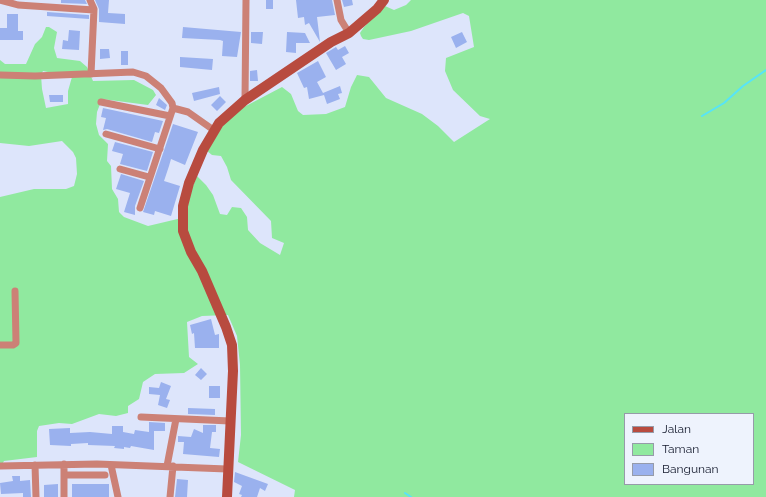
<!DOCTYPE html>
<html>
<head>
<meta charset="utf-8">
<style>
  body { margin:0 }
  #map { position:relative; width:766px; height:497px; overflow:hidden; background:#dde5fb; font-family:Raleway,sans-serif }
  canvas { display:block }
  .legend { position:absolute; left:624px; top:413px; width:130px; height:72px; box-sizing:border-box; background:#eef3fd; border:1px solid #969ba9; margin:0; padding:5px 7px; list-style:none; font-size:12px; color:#12182b }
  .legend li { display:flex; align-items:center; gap:8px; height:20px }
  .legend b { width:20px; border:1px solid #969ba9 }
</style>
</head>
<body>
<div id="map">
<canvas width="766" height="497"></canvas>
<ul class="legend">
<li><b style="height:5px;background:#b84b3f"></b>Jalan</li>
<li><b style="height:11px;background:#90e99f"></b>Taman</li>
<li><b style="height:11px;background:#9ab1ee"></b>Bangunan</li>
</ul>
</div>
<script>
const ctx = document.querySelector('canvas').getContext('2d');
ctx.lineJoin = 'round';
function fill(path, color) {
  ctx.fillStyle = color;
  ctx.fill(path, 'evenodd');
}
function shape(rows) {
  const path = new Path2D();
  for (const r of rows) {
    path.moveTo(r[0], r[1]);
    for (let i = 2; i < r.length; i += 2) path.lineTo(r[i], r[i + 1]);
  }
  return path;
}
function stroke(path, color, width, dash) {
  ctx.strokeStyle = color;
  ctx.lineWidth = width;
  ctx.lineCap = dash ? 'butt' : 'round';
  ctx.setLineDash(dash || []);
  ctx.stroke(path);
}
fill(shape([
  [411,0,766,0,766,497,294,497,295,490,238,462,241,435,240,365,237,336,228,315,202,316,187,322,189,357,198,364,184,373,155,374,143,382,139,399,128,406,128,413,116,416,99,414,72,424,59,423,39,426,37,431,37,457,4,461,0,468,0,197,34,189,66,189,74,186,77,174,76,158,73,152,62,141,29,146,0,143,0,60,5,64,26,64,35,44,42,37,46,27,49,27,57,32,54,48,57,58,80,61,87,67,93,81,134,80,153,90,156,95,148,105,102,99,97,112,96,124,99,135,108,144,107,161,111,166,112,189,118,199,119,212,124,217,148,226,186,217,190,193,197,176,206,185,213,195,220,214,227,215,232,207,241,208,247,217,248,230,260,243,280,255,284,243,272,238,271,221,231,180,227,167,221,156,212,155,207,151,225,122,244,107,282,87,291,94,298,111,303,115,326,114,345,107,351,87,357,75,369,77,386,98,422,114,438,126,454,142,490,119,480,116,453,90,445,71,446,58,474,47,469,16,463,13,411,31,369,40,363,39,361,36,360,33,364,27,385,6,394,10,406,5],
  [43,71,72,77,68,91,68,104,46,108,42,89,41,75],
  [625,414,753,414,753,484,625,484]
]), '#90e99f');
stroke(shape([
  [702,116,724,103,743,86,766,70],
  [405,493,411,497]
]), '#57e4f8', 2);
fill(shape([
  [61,0,85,0,87,4,61,3],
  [95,0,109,0,108,13,125,14,125,24,99,22,99,9],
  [266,0,273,0,273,9,266,9],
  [296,0,332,0,335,15,317,17,320,42,309,23,305,25,304,17,298,18],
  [342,0,352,0,353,5,344,7],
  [47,12,89,15,89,19,47,16],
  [7,14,18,14,18,31,23,31,23,40,0,40,0,28,7,28],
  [183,27,241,32,237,57,222,56,223,41,220,40,182,38],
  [69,30,80,31,79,50,62,49,63,40,68,41],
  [251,32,263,32,262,44,251,43],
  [287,32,305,33,310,43,296,43,296,53,286,52],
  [462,32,467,42,456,48,451,37],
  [345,46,349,53,342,57,346,64,336,70,326,53,336,47,338,50],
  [100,49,109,49,110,58,100,59],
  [121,51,128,51,128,65,121,65],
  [180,57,213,59,212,70,180,67],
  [318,61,326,77,317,82,323,93,340,86,342,93,338,94,340,99,327,104,324,95,309,99,307,87,304,88,297,73],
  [257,70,258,81,250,81,250,71],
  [219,87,220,94,194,101,192,93],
  [49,95,63,95,63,102,50,102],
  [220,96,226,102,217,111,211,105],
  [159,98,167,105,165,110,156,105],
  [103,108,163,121,159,133,155,132,152,142,107,129,103,130,106,118,101,117],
  [173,124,198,132,185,165,171,159,169,166,164,181,180,186,171,216,155,211,154,215,143,212],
  [115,142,153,152,147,171,120,164,123,154,112,151],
  [121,174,144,181,135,206,135,215,124,212,130,193,116,189],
  [211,319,215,335,219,334,219,348,195,348,194,333,192,334,190,325],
  [201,368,207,374,201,380,195,375],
  [161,382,171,386,166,399,170,400,167,408,158,405,160,395,149,394,149,387,159,388],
  [209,386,220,386,220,398,209,398],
  [188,408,215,409,215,415,188,414],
  [149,422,165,423,165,431,154,431,154,450,131,446,130,448,124,447,124,449,114,448,115,446,88,445,88,443,71,444,71,446,50,445,49,429,70,428,70,433,90,432,112,434,112,426,123,426,123,432,134,434,135,430,149,432],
  [203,425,216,425,216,432,212,432,210,448,220,449,219,457,183,454,184,442,178,442,178,436,191,437,194,429,203,433],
  [235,472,268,484,265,491,260,488,257,497,241,497,242,495,239,494,242,486,234,482],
  [12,476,20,476,20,481,30,480,31,497,23,497,23,493,1,494,0,483,13,481],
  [177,479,188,480,187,497,175,497],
  [58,484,58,497,44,497,44,485],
  [72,484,109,484,109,497,72,497]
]), '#9ab1ee');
stroke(shape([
  [0,0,18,5,94,10],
  [90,0,94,9,91,74],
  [337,0,341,20,349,33],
  [0,75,35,76,133,72,146,76,161,88,172,103,173,108],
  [245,100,246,0],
  [101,102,170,116],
  [106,134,160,149],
  [120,169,149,177],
  [140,208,173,108,188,112,215,131],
  [0,345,13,345,16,343,15,291],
  [141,417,230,421],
  [64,464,64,497],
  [35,465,36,497],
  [111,465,118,497],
  [0,466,97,464,227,469],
  [167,466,176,419],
  [64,475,105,475],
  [170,497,173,466]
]), '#cc8176', 7);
stroke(shape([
  [227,497,233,371,232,345,226,327,202,271,191,252,183,231,183,206,189,183,203,150,219,123,245,100,331,42,349,33,377,9,384,0]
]), '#b84b3f', 10);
</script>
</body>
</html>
